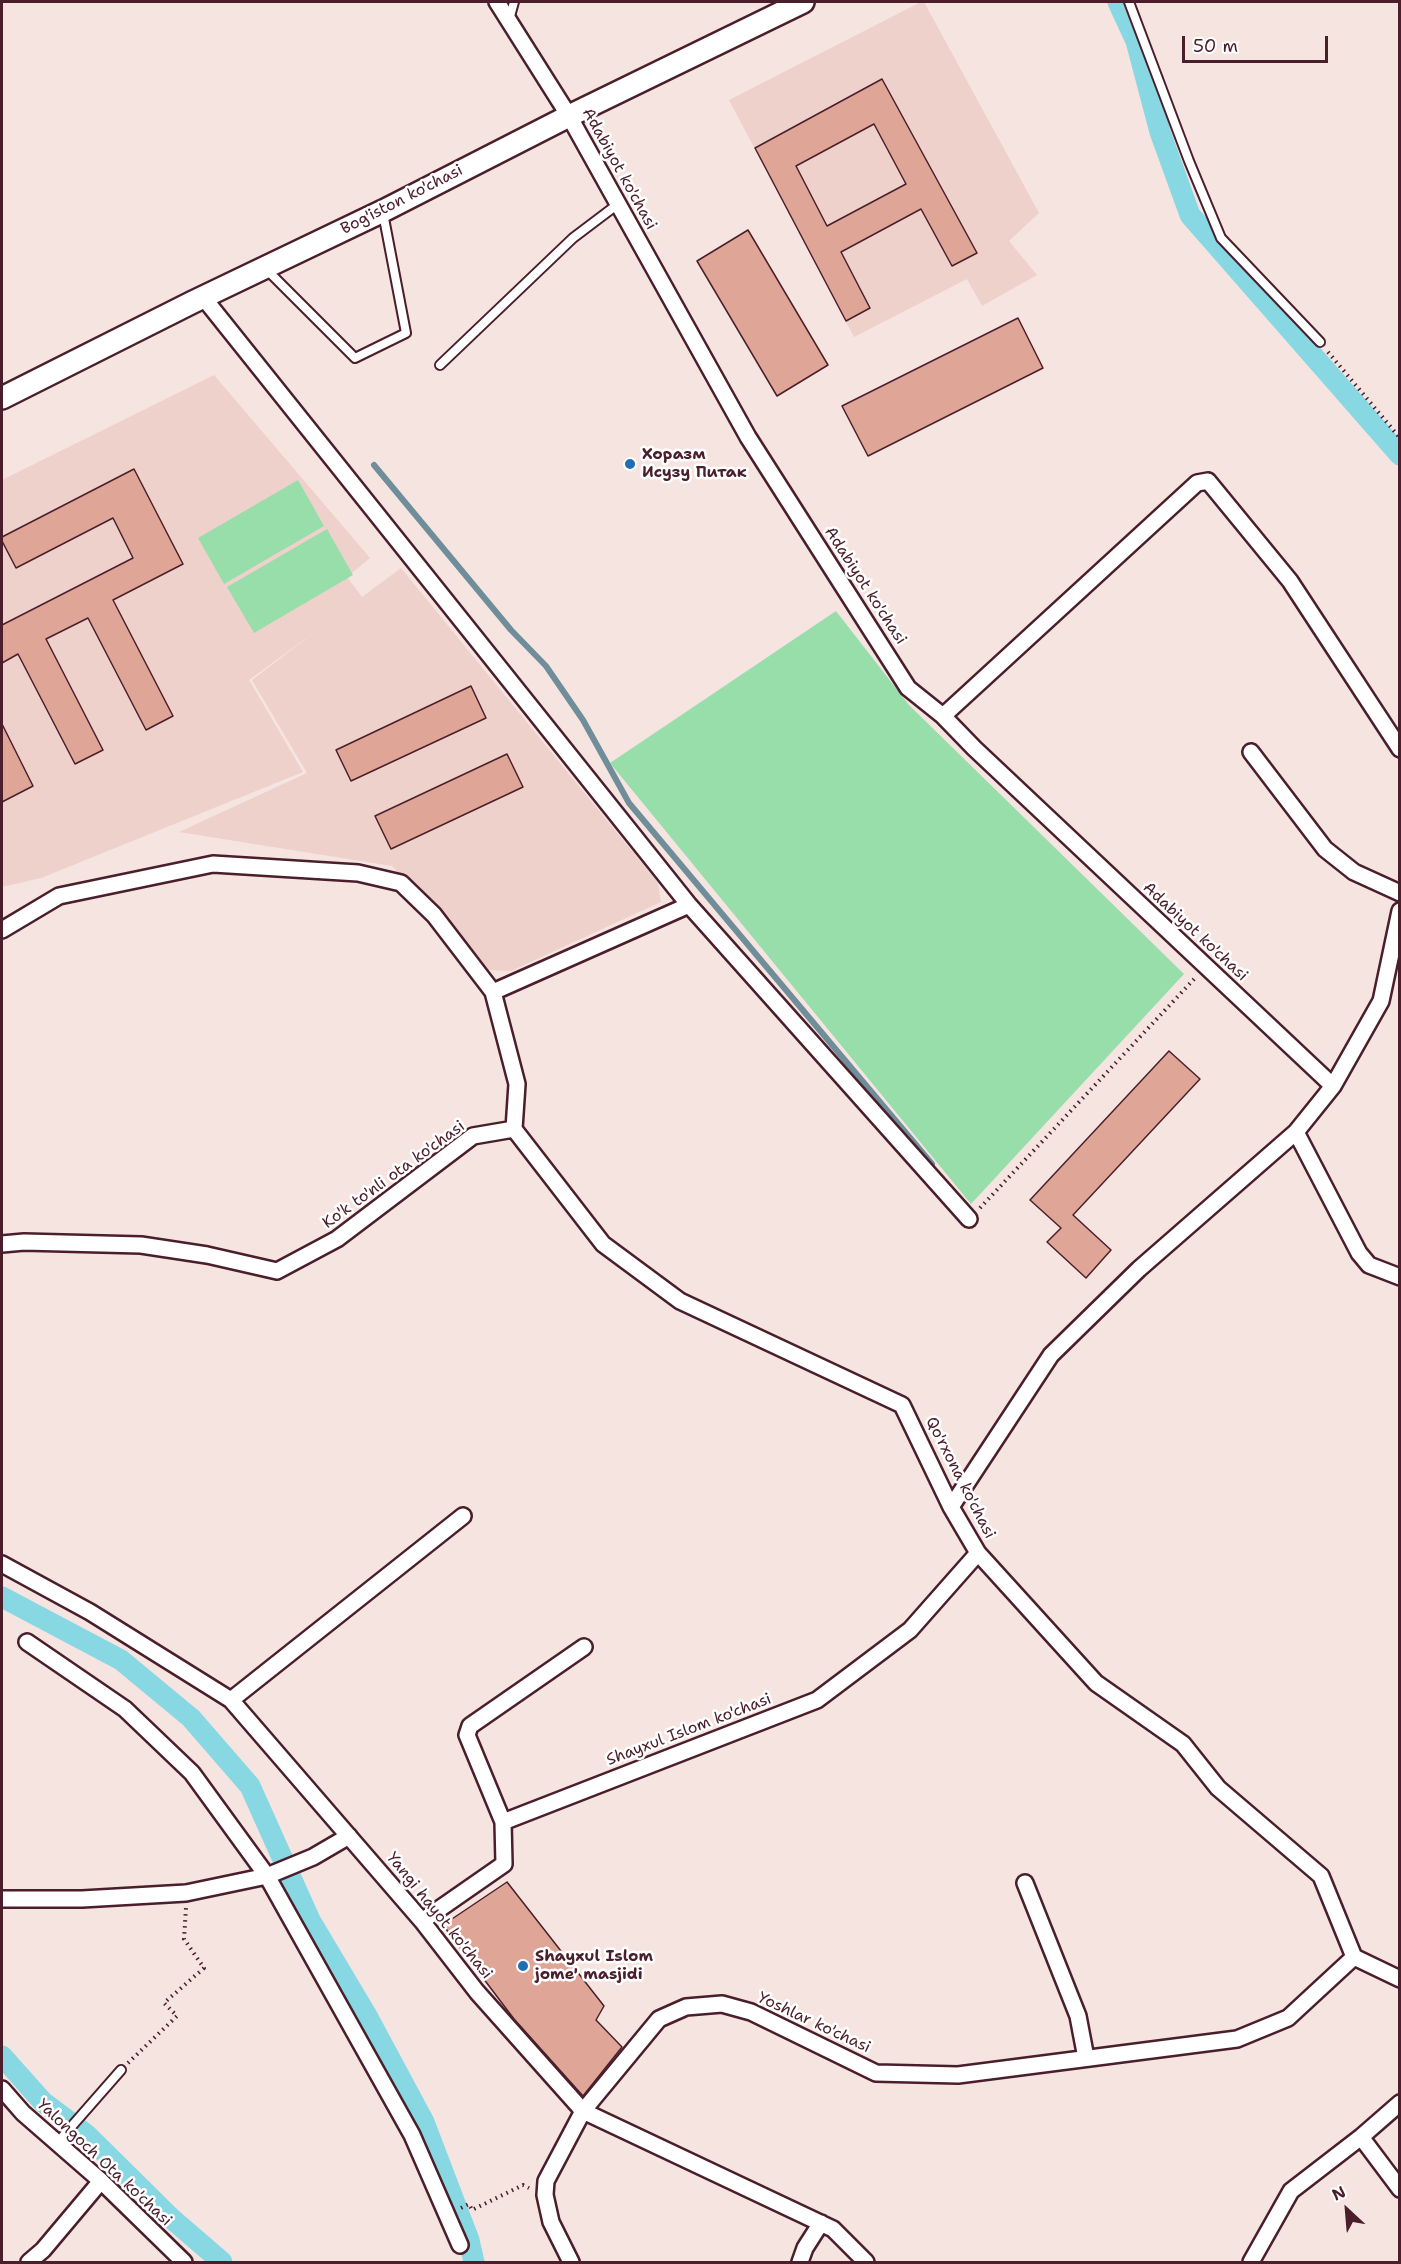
<!DOCTYPE html>
<html>
<head>
<meta charset="utf-8">
<style>
  body { margin:0 }
  #map { position:relative; width:1401px; height:2264px; overflow:hidden; background:#f5e4e0; font-family:"Shantell Sans",sans-serif }
  canvas { display:block }
  .frame { position:absolute; inset:0; border:3px solid #4a1f2b; pointer-events:none }
  .north { position:absolute; left:1317px; top:2180px; width:60px; height:60px; -webkit-text-stroke:4px #fff; paint-order:stroke; rotate:334deg; font-size:16px; font-weight:700; line-height:24px; text-align:center; color:#4a1f2b }
  .north::after { content:''; display:block; margin:auto; width:21px; height:27px; background:#4a1f2b; clip-path:polygon(50% 0,100% 100%,50% 72%,0 100%) }
  .scale { position:absolute; left:1182px; top:36px; width:146px; height:27px; box-sizing:border-box; border:3px solid #4a1f2b; border-top:0; padding-left:8px; font-size:18px; line-height:21px; white-space:nowrap; color:#4a1f2b; -webkit-text-stroke:4px #fff; paint-order:stroke }
</style>
</head>
<body>
<div id="map">
<canvas width="1401" height="2264"></canvas>
<div class="frame"></div>
<div class="north">N</div>
<div class="scale">50 m</div>
</div>
<script>
const ctx = document.querySelector('canvas').getContext('2d');
ctx.lineJoin = 'round';
function fill(path, color) {
  ctx.fillStyle = color;
  ctx.fill(path, 'evenodd');
}
function shape(rows) {
  const path = new Path2D();
  for (const r of rows) {
    path.moveTo(r[0], r[1]);
    for (let i = 2; i < r.length; i += 2) path.lineTo(r[i], r[i + 1]);
  }
  return path;
}
function stroke(path, color, width, dash) {
  ctx.strokeStyle = color;
  ctx.lineWidth = width;
  ctx.lineCap = dash ? 'butt' : 'round';
  ctx.setLineDash(dash || []);
  ctx.stroke(path);
}
function write(font, color, halo, rows, align = 'center') {
  ctx.font = font + ' "Shantell Sans",sans-serif';
  ctx.lineWidth = 5;
  ctx.setLineDash([]);
  ctx.textBaseline = 'middle';
  ctx.strokeStyle = halo;
  ctx.fillStyle = color;
  for (const [text, x, y, turn = 0] of rows) {
    ctx.save();
    ctx.translate(x, y);
    ctx.rotate((+turn || 0) * Math.PI / 180);
    ctx.textAlign = isNaN(turn) ? turn : align;
    if (halo) ctx.strokeText(text, 0, 0);
    ctx.fillText(text, 0, 0);
    ctx.restore();
  }
}
fill(shape([
  [921,2,924,2,1039,213,1009,241,1037,275,982,306,967,279,854,337,729,100],
  [214,375,370,558,347,577,362,597,401,568,658,883,661,902,511,971,489,970,392,866,179,832,307,773,252,680,316,631,249,680,303,772,41,878,2,887,2,480]
]), '#eed1ca');
fill(shape([
  [298,480,324,526,224,584,198,538],
  [327,529,353,575,254,633,227,587],
  [836,611,909,705,1184,974,971,1204,610,763]
]), '#98deaa');
stroke(shape([
  [374,465,511,630,546,666,583,720,629,803,932,1164]
]), '#6f8e99', 6);
stroke(shape([
  [1118,2,1136,41,1160,132,1190,215,1400,455],
  [2,1597,121,1660,191,1718,250,1786,310,1920,366,2014,424,2122,469,2240,474,2262],
  [2,2056,43,2102,87,2135,171,2218,222,2262]
]), '#87d8e3', 21);
const building = shape([
  [882,79,977,253,952,266,921,209,841,252,870,308,846,321,755,148,882,79],
  [874,124,906,184,827,226,796,166,874,124],
  [748,230,828,365,777,396,697,261,748,230],
  [1018,318,1043,368,868,456,842,406,1018,318],
  [134,469,183,564,113,600,173,716,146,730,88,618,46,639,103,750,75,764,18,654,2,663,2,625,133,558,113,518,16,568,2,541,2,537,134,469],
  [471,686,486,718,351,781,336,750,471,686],
  [2,724,33,786,2,802,2,724],
  [507,754,523,787,391,849,375,816,507,754],
  [1169,1051,1200,1079,1073,1215,1111,1250,1086,1278,1047,1242,1061,1228,1030,1200,1169,1051],
  [507,1882,604,2006,596,2020,622,2047,583,2096,514,2019,443,1925,507,1882]
]);
fill(building, '#dfa698');
stroke(building, '#4a1f2b', 1.5);
const lane = shape([
  [1129,2,1189,161,1221,238,1320,342],
  [509,20,514,2],
  [266,269,355,358,406,333,383,213],
  [440,365,573,238,618,204],
  [57,2143,121,2070]
]);
const street = shape([
  [497,2,569,116,748,437,908,688,943,716,974,748,1333,1086],
  [203,297,689,905,969,1219],
  [943,716,1197,483,1208,481,1290,581,1400,749],
  [1251,752,1325,849,1354,872,1400,893],
  [2,930,59,896,213,864,358,873,401,883,434,915,493,992,517,1084,514,1129],
  [493,992,689,905],
  [514,1129,603,1244,680,1301,902,1405,951,1507,978,1553,1096,1683,1183,1744,1218,1788,1321,1876,1354,1957,1400,1979],
  [1296,1132,1359,1253,1369,1265,1400,1277],
  [2,1244,24,1242,141,1245,207,1255,277,1271,337,1239,473,1136,514,1129],
  [951,1507,1051,1355,1139,1269,1296,1132,1333,1086,1381,1001,1400,911],
  [2,1564,90,1612,231,1700,422,1921,477,1992,583,2111,833,2229,866,2262],
  [27,1642,125,1709,192,1773,267,1876,412,2135,460,2245],
  [231,1700,463,1516],
  [503,1822,467,1735,470,1726,584,1647],
  [1025,1883,1078,2016,1086,2058],
  [2,1899,82,1899,186,1893,267,1876,313,1857,349,1836],
  [422,1921,504,1864,503,1822,817,1700,910,1630,978,1553],
  [2,2089,23,2113,101,2181,184,2262],
  [1361,2137,1400,2189],
  [29,2262,43,2250,101,2181],
  [571,2262,551,2222,545,2195,546,2181,583,2111,659,2019,686,2007,722,2004,751,2012,876,2073,958,2075,1237,2039,1288,2018,1354,1957],
  [800,2262,805,2248,821,2223],
  [1251,2262,1291,2191,1361,2137,1400,2103]
]);
const secondary = shape([
  [2,398,193,302,383,211,569,116,803,2]
]);
stroke(lane, '#4a1f2b', 12);
stroke(street, '#4a1f2b', 20);
stroke(secondary, '#4a1f2b', 26);
stroke(shape([
  [1328,352,1400,438],
  [980,1208,1196,977],
  [128,2063,177,2016,164,2003,204,1968,184,1939,186,1908],
  [461,2208,469,2204,472,2210,523,2185,529,2188]
]), '#4a1f2b', 4, [1.5, 4.5]);
stroke(lane, '#fff', 8);
stroke(street, '#fff', 15);
stroke(secondary, '#fff', 21);
for (const [x, y, r, color] of [
  [630,464,6,"#1f6fb2"],
  [523,1966,6,"#1f6fb2"]
]) {
  const dot = new Path2D();
  dot.arc(x, y, r, 0, 2 * Math.PI);
  ctx.fillStyle = color;
  ctx.fill(dot);
  stroke(dot, '#fff', 2);
}
write('16px', '#4a1f2b', '#fff', [
  ["Adabiyot ko'chasi",619,169,61],
  ["Bog'iston ko'chasi",402,200,-27],
  ["Adabiyot ko'chasi",865,586,57],
  ["Adabiyot ko'chasi",1195,932,43],
  ["Ko'k to'nli ota ko'chasi",394,1175,-36],
  ["Qo'rxona ko'chasi",960,1478,63],
  ["Shayxul Islom ko'chasi",689,1730,-21],
  ["Yangi hayot ko'chasi",439,1916,51],
  ["Yoshlar ko'chasi",814,2023,25],
  ["Yalongoch Ota ko'chasi",104,2163,43]
]);
write('bold 16px', '#4a1f2b', '#fff', [
  ["Хоразм",642,455],
  ["Исузу Питак",642,473],
  ["Shayxul Islom",535,1957],
  ["jome' masjidi",535,1975]
], 'left');
</script>
</body>
</html>
